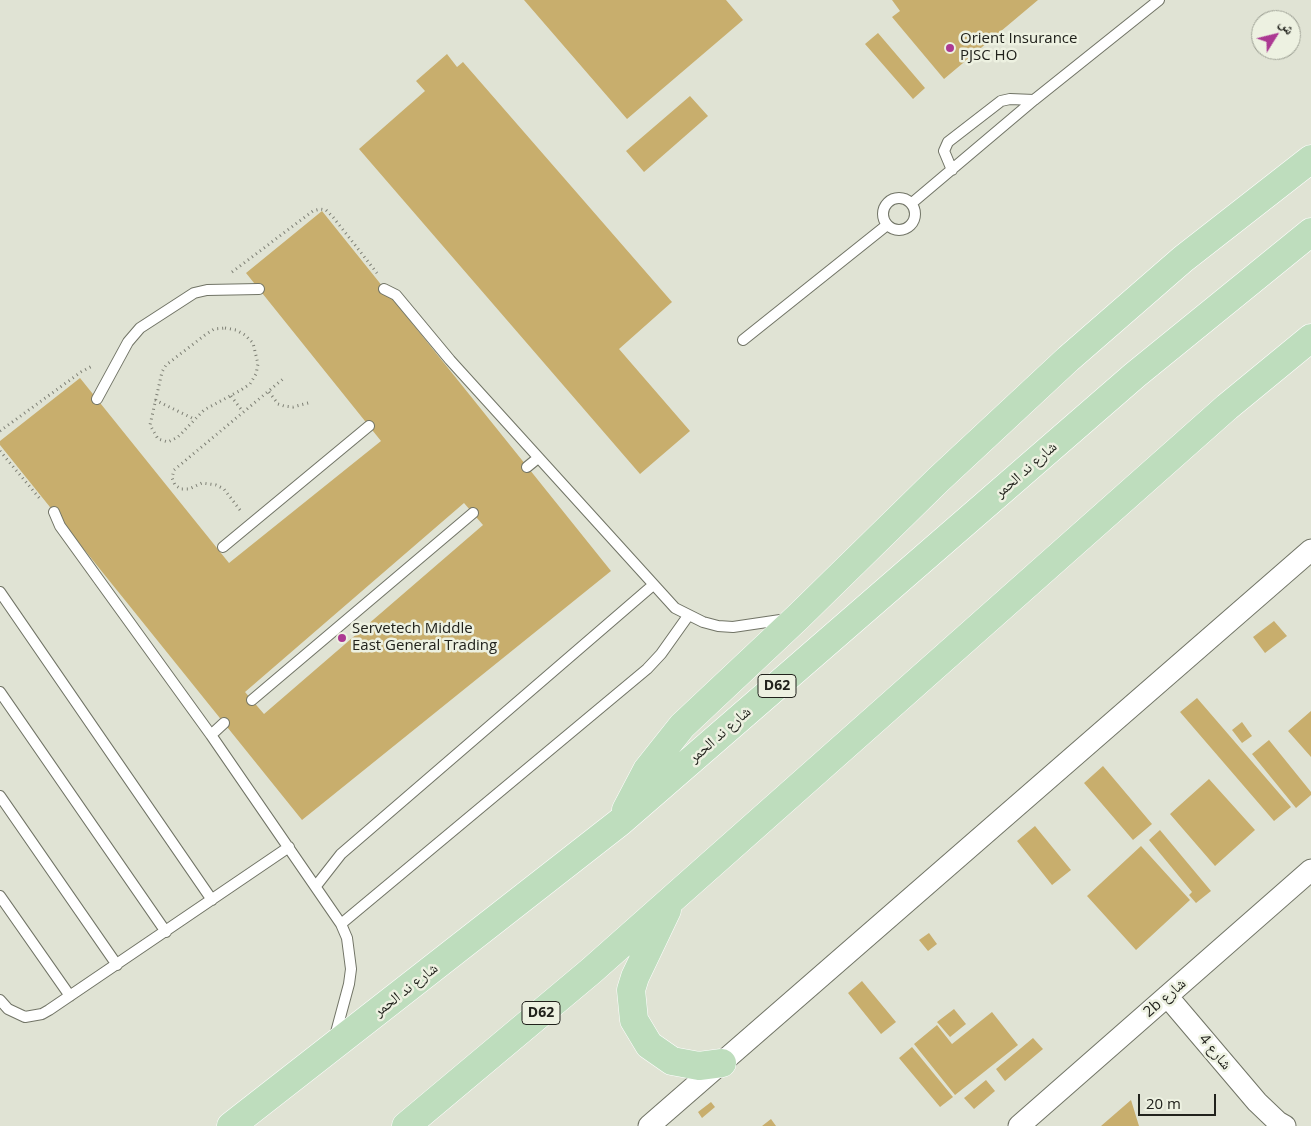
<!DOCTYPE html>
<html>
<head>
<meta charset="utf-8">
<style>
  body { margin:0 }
  #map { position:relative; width:1311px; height:1126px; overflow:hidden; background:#e0e3d4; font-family:"Open Sans","Noto Naskh Arabic",sans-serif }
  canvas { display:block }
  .north { position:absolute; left:1251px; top:10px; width:50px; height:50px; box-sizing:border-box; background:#edf1e1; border:1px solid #9b9e92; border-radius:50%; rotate:54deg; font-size:14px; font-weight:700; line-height:20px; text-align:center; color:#21221c }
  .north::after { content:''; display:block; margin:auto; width:18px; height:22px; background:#ac3993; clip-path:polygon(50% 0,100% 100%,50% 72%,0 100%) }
  .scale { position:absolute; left:1138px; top:1094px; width:78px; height:22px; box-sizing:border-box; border:2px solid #21221c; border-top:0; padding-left:6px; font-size:15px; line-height:18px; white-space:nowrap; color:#21221c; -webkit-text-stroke:4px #edf1e1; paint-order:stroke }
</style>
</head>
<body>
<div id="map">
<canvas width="1311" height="1126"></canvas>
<div class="north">ش</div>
<div class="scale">20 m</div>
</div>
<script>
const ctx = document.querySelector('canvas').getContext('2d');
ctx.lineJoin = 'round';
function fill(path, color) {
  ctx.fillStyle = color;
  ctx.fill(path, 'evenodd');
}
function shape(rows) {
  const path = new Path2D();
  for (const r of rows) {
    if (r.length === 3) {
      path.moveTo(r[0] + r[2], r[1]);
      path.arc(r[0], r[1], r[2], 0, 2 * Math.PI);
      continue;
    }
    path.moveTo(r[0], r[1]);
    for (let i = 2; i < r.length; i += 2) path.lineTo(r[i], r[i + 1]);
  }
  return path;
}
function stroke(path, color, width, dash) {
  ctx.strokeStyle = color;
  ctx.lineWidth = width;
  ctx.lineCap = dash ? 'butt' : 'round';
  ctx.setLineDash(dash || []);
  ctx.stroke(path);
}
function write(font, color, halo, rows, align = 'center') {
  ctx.font = font + ' "Open Sans","Noto Naskh Arabic",sans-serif';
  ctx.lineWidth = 5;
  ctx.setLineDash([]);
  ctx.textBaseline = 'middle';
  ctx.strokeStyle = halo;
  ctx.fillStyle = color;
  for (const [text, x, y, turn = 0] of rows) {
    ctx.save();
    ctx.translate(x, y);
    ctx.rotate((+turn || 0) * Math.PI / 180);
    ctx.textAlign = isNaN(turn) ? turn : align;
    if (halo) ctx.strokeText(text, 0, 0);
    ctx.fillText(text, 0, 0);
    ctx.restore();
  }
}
fill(shape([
  [524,0,726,0,743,20,627,119],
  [892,0,1038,0,944,79,892,17,900,11],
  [878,33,925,88,913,99,865,44],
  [447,54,457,67,463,62,672,302,619,349,690,431,640,474,359,149,425,91,416,81],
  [690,96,708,116,644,172,626,151],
  [322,211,611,571,302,820,0,445,0,441,80,378,229,563,381,441,246,273],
  [464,503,483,525,264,714,245,692],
  [1274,621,1287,636,1265,653,1253,637],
  [1197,698,1291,807,1274,821,1180,712],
  [1311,711,1311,757,1288,731],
  [1242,722,1252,736,1242,743,1232,730],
  [1269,740,1311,792,1311,795,1296,808,1252,754],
  [1103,766,1152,824,1133,840,1084,783],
  [1209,779,1255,830,1215,866,1170,814],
  [1035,826,1071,870,1052,885,1017,841],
  [1160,830,1211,891,1196,903,1189,895,1192,892,1149,840],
  [1141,846,1190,900,1136,950,1087,896],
  [929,933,937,944,928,951,919,940],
  [862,981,896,1022,881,1034,848,993],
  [954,1009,966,1024,950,1037,937,1022],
  [992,1012,1018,1045,955,1095,914,1044,937,1025,952,1044],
  [1033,1038,1043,1049,1005,1081,996,1069],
  [912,1047,953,1097,940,1107,899,1058],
  [986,1080,995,1091,974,1109,964,1098],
  [1131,1100,1139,1126,1101,1126],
  [711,1102,715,1107,702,1118,698,1112],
  [771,1119,776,1126,762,1126]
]), '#c8ae6d');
const service = shape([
  [952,170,944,151,948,142,1001,101,1010,99,1034,100],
  [899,214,16],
  [912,203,1034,100,1159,0],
  [384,289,396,295,450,360,675,608,703,622,718,626,733,627,787,619],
  [743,340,887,225],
  [97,399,128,342,140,328,194,293,207,290,259,289],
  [527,467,538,458],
  [54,512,60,526,211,735,341,924,347,938,351,969,349,984,335,1036],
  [223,547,369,426],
  [0,592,212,900],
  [0,692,166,932],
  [252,700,473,513],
  [211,735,224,723],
  [0,796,117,965],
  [316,886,341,854,652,586],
  [0,896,70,996],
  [341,924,647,669,661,654,688,616],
  [0,1000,8,1009,25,1017,42,1014,49,1010,289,847]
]);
const minor = shape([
  [1167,996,1257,1102,1278,1122,1285,1126],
  [649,1126,1311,550],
  [1019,1126,1311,870]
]);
const primary = shape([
  [626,810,647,770,682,726,798,617,938,480,1068,359,1183,259,1311,159],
  [667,910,635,977,631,990,634,1020,649,1045,672,1061,699,1066,722,1063],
  [231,1126,620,822,1135,375,1311,232],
  [406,1126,591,971,1227,407,1311,338]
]);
stroke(service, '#717466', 12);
stroke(minor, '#717466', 23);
stroke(primary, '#fff', 29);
stroke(shape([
  [232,272,313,211,320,209,326,210,333,217,377,273],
  [225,328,236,330,245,335,253,343,258,364,256,374,250,384,241,390,204,410,178,437,168,442,158,439,150,425,162,372,166,365,205,335,214,329,225,328],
  [269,392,278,404,284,406,293,407,312,402],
  [231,396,243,412],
  [155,400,194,419],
  [0,431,81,372,94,365],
  [0,451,41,500],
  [240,510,224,489,216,485,202,483,189,489,181,489,175,485,172,478,174,470,283,379]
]), '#7d7f74', 3, [1, 4]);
stroke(service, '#fff', 10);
stroke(minor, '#fff', 21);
stroke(primary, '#beddbd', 28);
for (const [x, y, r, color] of [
  [950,48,5,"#ac3993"],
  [342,638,5,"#ac3993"]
]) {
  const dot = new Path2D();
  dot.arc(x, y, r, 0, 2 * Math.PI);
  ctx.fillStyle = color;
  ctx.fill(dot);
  stroke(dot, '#edf1e1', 2);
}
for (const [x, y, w] of [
  [777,686,38],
  [541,1013,38]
]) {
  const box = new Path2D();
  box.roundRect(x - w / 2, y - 11.5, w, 23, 4);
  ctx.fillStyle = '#edf1e1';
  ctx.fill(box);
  stroke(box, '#21221c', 1);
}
write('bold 14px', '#21221c', null, [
  ["D62",777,686],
  ["D62",541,1013]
]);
write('15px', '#21221c', '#edf1e1', [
  ["Orient Insurance",960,39],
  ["PJSC HO",960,56],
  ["Servetech Middle",352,629],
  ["East General Trading",352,646]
], 'left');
write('15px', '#21221c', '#edf1e1', [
  ["شارع ند الحمر",1026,470,-41],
  ["شارع ند الحمر",720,735,-41],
  ["شارع ند الحمر",406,990,-38],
  ["2b شارع",1165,998,-41],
  ["شارع 4",1215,1052,50]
]);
</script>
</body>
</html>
